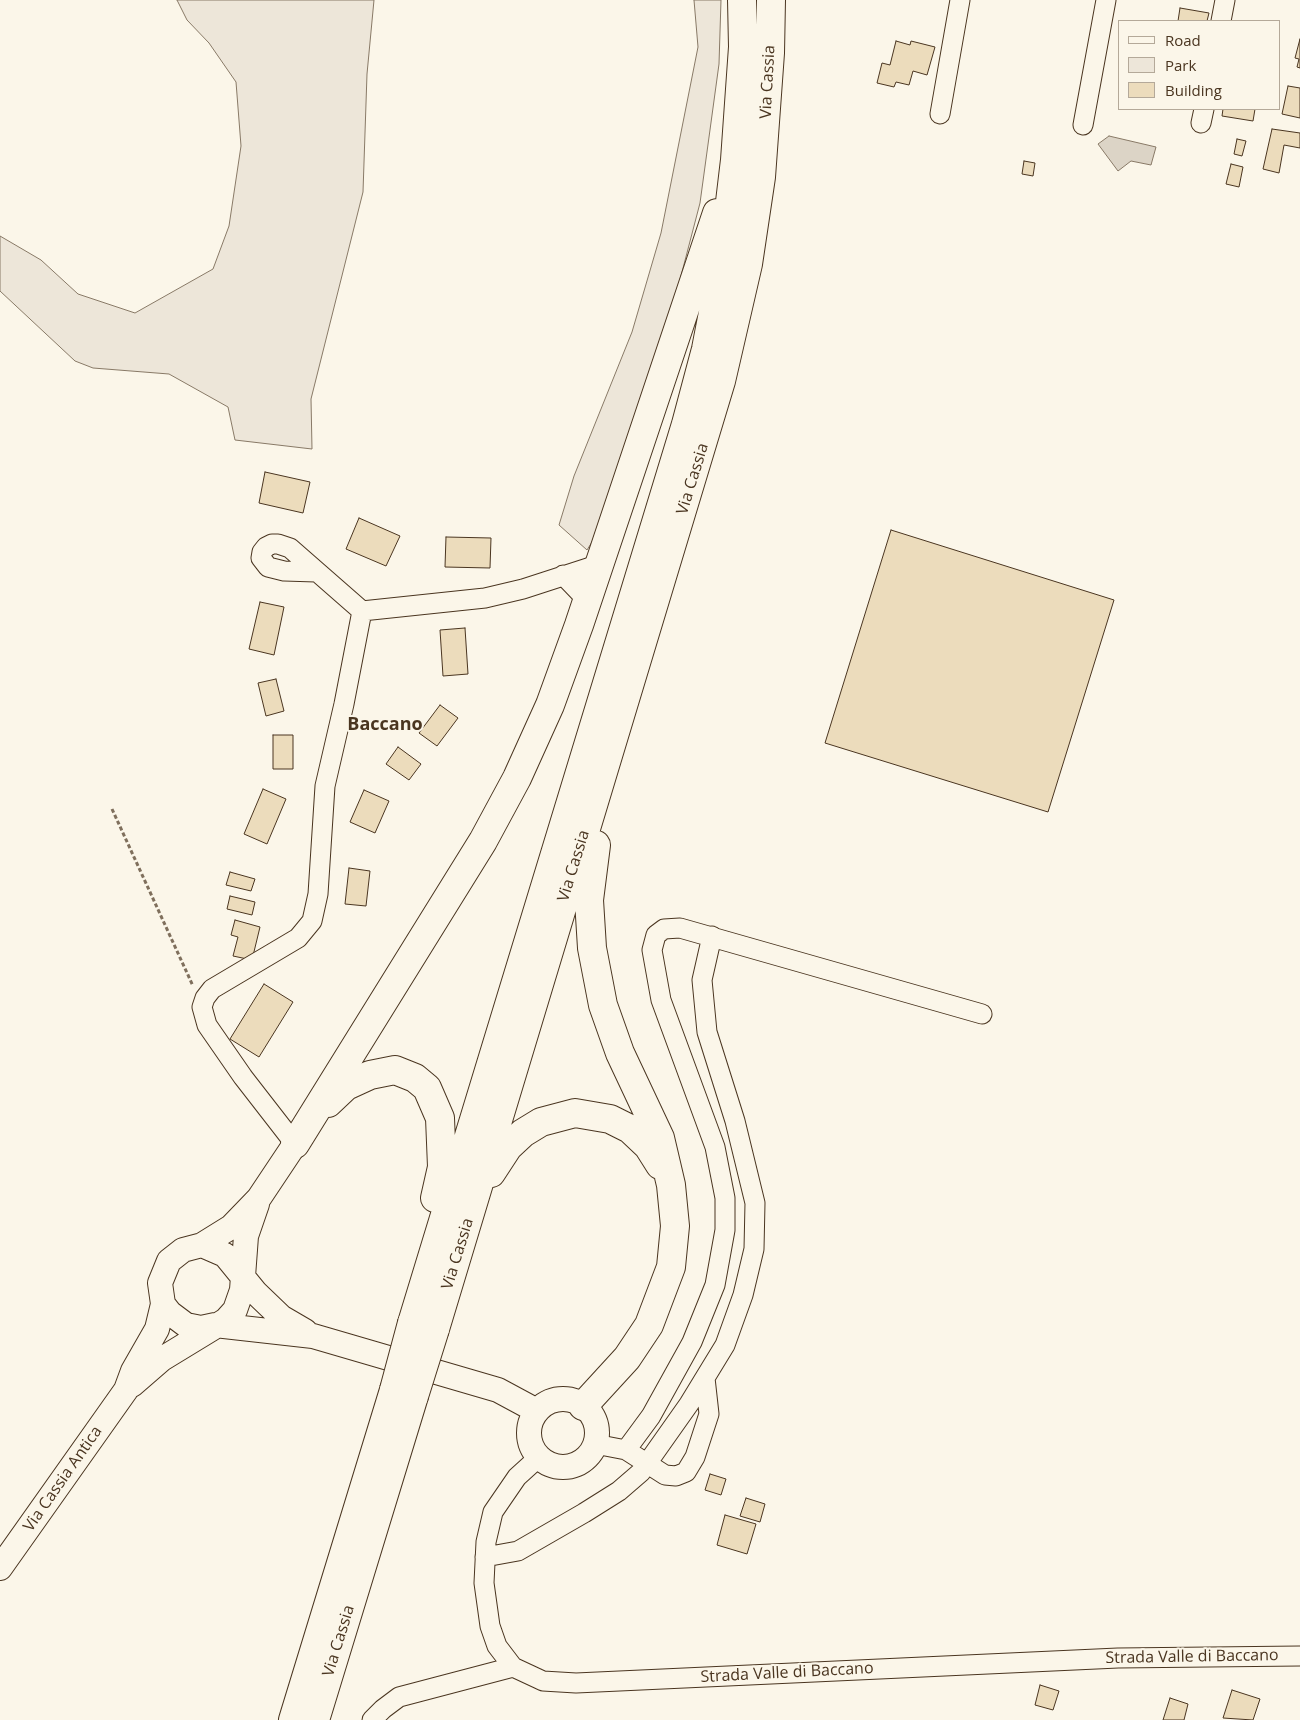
<!DOCTYPE html>
<html>
<head>
<meta charset="utf-8">
<style>
  body { margin:0 }
  #map { position:relative; width:1300px; height:1720px; overflow:hidden; background:#fbf6e9; font-family:"Open Sans",sans-serif }
  canvas { display:block }
  .legend { position:absolute; left:1118px; top:20px; width:162px; height:90px; box-sizing:border-box; background:#fbf6e9; border:1px solid #b4a999; margin:0; padding:6px 9px; list-style:none; font-size:15px; color:#4a3520 }
  .legend li { display:flex; align-items:center; gap:10px; height:25px }
  .legend b { width:25px; border:1px solid #b4a999 }
</style>
</head>
<body>
<div id="map">
<canvas width="1300" height="1720"></canvas>
<ul class="legend">
<li><b style="height:6px;background:#fbf6e9"></b>Road</li>
<li><b style="height:14px;background:#ede6d9"></b>Park</li>
<li><b style="height:14px;background:#ecdcbc"></b>Building</li>
</ul>
</div>
<script>
const ctx = document.querySelector('canvas').getContext('2d');
ctx.lineJoin = 'round';
function fill(path, color) {
  ctx.fillStyle = color;
  ctx.fill(path, 'evenodd');
}
function shape(rows) {
  const path = new Path2D();
  for (const r of rows) {
    if (r.length === 3) {
      path.moveTo(r[0] + r[2], r[1]);
      path.arc(r[0], r[1], r[2], 0, 2 * Math.PI);
      continue;
    }
    path.moveTo(r[0], r[1]);
    for (let i = 2; i < r.length; i += 2) path.lineTo(r[i], r[i + 1]);
  }
  return path;
}
function stroke(path, color, width, dash) {
  ctx.strokeStyle = color;
  ctx.lineWidth = width;
  ctx.lineCap = dash ? 'butt' : 'round';
  ctx.setLineDash(dash || []);
  ctx.stroke(path);
}
function write(font, color, halo, rows, align = 'center') {
  ctx.font = font + ' "Open Sans",sans-serif';
  ctx.lineWidth = 4;
  ctx.setLineDash([]);
  ctx.textBaseline = 'middle';
  ctx.strokeStyle = halo;
  ctx.fillStyle = color;
  for (const [text, x, y, turn = 0] of rows) {
    ctx.save();
    ctx.translate(x, y);
    ctx.rotate((+turn || 0) * Math.PI / 180);
    ctx.textAlign = isNaN(turn) ? turn : align;
    if (halo) ctx.strokeText(text, 0, 0);
    ctx.fillText(text, 0, 0);
    ctx.restore();
  }
}
const green = shape([
  [177,0,374,0,367,74,363,192,311,399,312,449,235,440,228,407,169,374,93,368,75,361,0,291,0,236,41,260,78,294,135,313,213,269,229,226,241,146,236,82,209,43,187,20,177,0],
  [694,0,721,0,719,64,700,203,676,295,597,534,587,550,559,525,574,476,632,332,661,233,698,47,694,0]
]);
fill(green, '#ede6d9');
stroke(green, '#887966', 1);
const water = shape([
  [1109,136,1156,147,1151,165,1131,161,1118,171,1098,144,1109,136]
]);
fill(water, '#dcd4c6');
stroke(water, '#887966', 1);
const building = shape([
  [1180,8,1209,13,1207,21,1178,21,1180,8],
  [1300,39,1300,68,1297,67,1299,59,1295,58,1300,39],
  [896,41,910,45,911,41,935,47,927,75,913,71,909,85,896,82,894,87,877,83,882,63,890,65,896,41],
  [1288,86,1300,88,1300,118,1282,114,1288,86],
  [1223,109,1255,109,1253,121,1222,116,1223,109],
  [1272,129,1300,133,1300,148,1284,145,1279,173,1263,169,1272,129],
  [1237,139,1246,141,1242,156,1234,154,1237,139],
  [1024,161,1035,163,1033,176,1022,174,1024,161],
  [1231,164,1243,167,1239,187,1226,184,1231,164],
  [265,472,310,482,303,513,259,503,265,472],
  [359,518,400,536,386,566,346,549,359,518],
  [891,530,1114,600,1048,812,825,743,891,530],
  [446,537,491,538,490,568,445,567,446,537],
  [260,602,284,607,274,655,249,649,260,602],
  [465,628,468,674,443,676,440,630,465,628],
  [276,679,284,711,266,716,258,683,276,679],
  [440,705,458,718,437,746,419,733,440,705],
  [273,735,293,735,293,769,273,769,273,735],
  [398,747,421,764,409,780,386,764,398,747],
  [263,789,286,799,267,844,244,834,263,789],
  [364,790,389,801,375,833,350,822,364,790],
  [349,868,370,871,366,906,345,904,349,868],
  [230,872,255,879,251,891,226,885,230,872],
  [230,896,255,902,252,915,227,909,230,896],
  [235,920,260,927,252,960,233,956,238,937,231,935,235,920],
  [264,984,293,1002,259,1057,230,1039,264,984],
  [710,1474,726,1479,721,1495,705,1490,710,1474],
  [746,1498,765,1504,760,1522,740,1516,746,1498],
  [725,1515,756,1524,747,1554,717,1545,725,1515],
  [1040,1685,1059,1691,1053,1710,1035,1705,1040,1685],
  [1232,1690,1260,1699,1253,1720,1223,1718,1232,1690],
  [1170,1698,1188,1704,1184,1720,1163,1720,1170,1698]
]);
fill(building, '#ecdcbc');
stroke(building, '#4a3520', 1);
const minor = shape([
  [1221,21,1225,0],
  [940,114,960,0],
  [1201,123,1204,109],
  [1083,125,1106,0],
  [316,572,284,571,268,567,261,558,262,552,266,547,272,544,278,544,290,548,362,611],
  [563,575,587,600],
  [295,1144,243,1077,207,1025,202,1007,205,998,212,989,298,938,312,921,318,894,325,786,344,704,362,611,485,598,523,589,600,564],
  [705,1378,709,1414,695,1457,686,1472,676,1476,665,1475,626,1450,651,1416,692,1342,715,1285,725,1230,725,1198,715,1147,661,1000,652,950,656,935,664,929,680,928,982,1014],
  [595,1444,626,1450],
  [539,1457,517,1477,493,1512,486,1542,484,1583,490,1626,497,1646,513,1667,543,1681,576,1683,1118,1658,1300,1656],
  [485,1557,518,1551,584,1513,619,1491,641,1472,689,1404,725,1345,743,1295,754,1249,755,1203,735,1121,707,1032,702,980,712,936],
  [372,1720,383,1709,399,1697,513,1667]
]);
const major = shape([
  [295,1144,259,1198,231,1227,202,1245,183,1250,169,1261,160,1283,163,1304,170,1313,186,1325,201,1328,215,1325,313,1336,498,1390,537,1411],
  [202,1245,225,1255,256,1293,281,1317,305,1331],
  [132,1385,162,1359,226,1320,235,1310,242,1290,246,1236,257,1204],
  [563,1433,34],
  [0,1568,126,1390,133,1371,157,1329,163,1304]
]);
const highway = shape([
  [328,1103,346,1086,370,1075,395,1070,415,1078,427,1088,440,1118,442,1167,435,1198],
  [295,1144,483,841,517,778,550,705,579,625,717,213],
  [491,1173,508,1147,523,1133,541,1122,575,1113,610,1119,630,1129,648,1146,660,1165],
  [412,1323,686,424,706,349,723,261,735,160,743,47,742,0],
  [435,1329,721,381,748,264,761,177,770,53,771,0],
  [583,1406,627,1358,649,1325,671,1267,675,1226,671,1185,660,1138,620,1053,603,1005,598,979,592,948,589,900,596,845],
  [293,1720,394,1390],
  [315,1720,414,1396]
]);
stroke(minor, '#4a3520', 21);
stroke(major, '#4a3520', 26);
stroke(highway, '#4a3520', 30);
stroke(shape([
  [112,809,193,986]
]), '#7f6f5c', 3, [4, 2.5]);
stroke(minor, '#fbf6e9', 19);
stroke(major, '#fbf6e9', 24);
stroke(highway, '#fbf6e9', 28);
const highwayBridge = shape([
  [394,1390,412,1323],
  [414,1396,435,1329]
]);
stroke(highwayBridge, '#4a3520', 30, []);
stroke(highwayBridge, '#fbf6e9', 28);
write('16px', '#4a3520', '#fbf6e9', [
  ["Via Cassia",768,82,-87],
  ["Via Cassia",693,479,-73],
  ["Via Cassia",574,866,-73],
  ["Via Cassia",458,1254,-73],
  ["Via Cassia Antica",63,1479,-55],
  ["Via Cassia",339,1641,-73],
  ["Strada Valle di Baccano",1192,1657,-1],
  ["Strada Valle di Baccano",787,1673,-3]
]);
write('bold 18px', '#4a3520', '#fbf6e9', [
  ["Baccano",385,725]
]);
</script>
</body>
</html>
